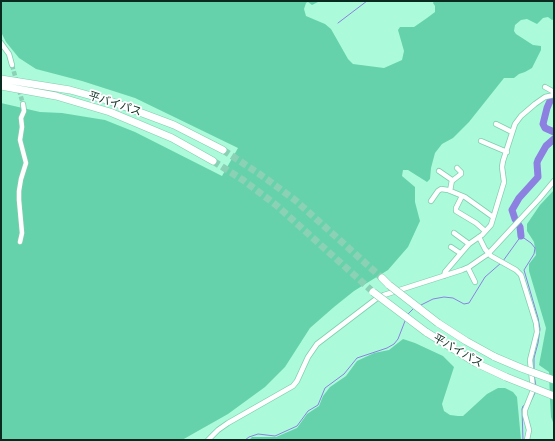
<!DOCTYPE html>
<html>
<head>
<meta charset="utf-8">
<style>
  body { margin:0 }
  #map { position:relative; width:555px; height:441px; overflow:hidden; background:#abfbdb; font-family:Figtree,sans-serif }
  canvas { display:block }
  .frame { position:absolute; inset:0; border:2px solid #082a1f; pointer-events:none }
</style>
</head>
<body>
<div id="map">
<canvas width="555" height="441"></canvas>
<div class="frame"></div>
</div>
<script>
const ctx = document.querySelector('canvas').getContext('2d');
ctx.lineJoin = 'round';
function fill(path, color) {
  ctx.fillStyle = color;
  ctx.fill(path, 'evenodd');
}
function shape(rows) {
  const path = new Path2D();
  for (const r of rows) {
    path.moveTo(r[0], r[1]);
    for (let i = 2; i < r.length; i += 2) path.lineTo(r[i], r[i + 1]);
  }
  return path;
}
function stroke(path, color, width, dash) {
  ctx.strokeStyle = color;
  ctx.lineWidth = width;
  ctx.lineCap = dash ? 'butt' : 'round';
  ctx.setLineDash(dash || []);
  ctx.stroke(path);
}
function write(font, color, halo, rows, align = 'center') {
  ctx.font = font + ' Figtree,"Noto Sans JP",sans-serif';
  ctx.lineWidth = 3.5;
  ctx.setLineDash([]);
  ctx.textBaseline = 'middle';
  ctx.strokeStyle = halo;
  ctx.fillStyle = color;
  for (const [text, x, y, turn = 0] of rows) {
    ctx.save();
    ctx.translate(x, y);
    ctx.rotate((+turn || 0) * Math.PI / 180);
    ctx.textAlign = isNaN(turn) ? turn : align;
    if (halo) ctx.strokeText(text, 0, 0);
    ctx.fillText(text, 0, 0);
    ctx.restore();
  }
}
fill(shape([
  [1,1,320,1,312,5,308,2,306,3,304,9,306,16,325,24,331,29,348,59,353,64,384,68,402,60,404,51,398,30,400,27,414,27,427,18,435,12,435,6,433,3,434,1,554,1,554,19,552,20,548,17,543,18,537,24,527,19,521,20,515,25,514,31,516,34,533,45,541,46,541,50,532,68,525,72,519,74,514,78,504,78,469,122,453,138,442,144,435,153,431,168,430,179,427,182,408,170,403,170,402,176,415,187,415,202,420,221,408,247,388,270,354,291,334,307,310,328,285,367,265,387,228,414,182,440,1,440,1,103,40,112,62,113,105,120,135,132,222,176,238,148,135,98,82,81,36,69,19,58,6,42,1,32],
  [554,190,554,425,551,417,550,400,549,372,539,365,546,328,529,271,529,264,536,255,534,242,527,231,527,224,540,205],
  [403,339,415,343,443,356,454,367,442,404,444,411,450,415,458,416,463,416,487,394,498,388,505,388,513,392,517,397,521,440,249,440,252,437,276,437,297,428,307,414,319,406,323,396,330,387,346,376,357,361,374,353,389,350]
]), '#66d2ab');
stroke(shape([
  [338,23,367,1],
  [503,261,521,236,531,243,535,248,534,254,524,270,538,318,540,329,538,343,534,358,534,370],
  [421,305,433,299,444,297,453,298,464,304,469,303,485,277,501,263],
  [408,314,414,308],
  [534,375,536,386],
  [530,403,536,391],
  [245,440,249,437,258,434,275,436,297,426,308,411,318,405,325,388,344,374,357,358,387,348,394,344,398,339,405,321],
  [523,440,522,409,523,406,525,405]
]), '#8c80e1', 1);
stroke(shape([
  [554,92,547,108,543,124,545,128,554,132],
  [521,236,520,227,515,219,512,210,519,198,538,177,537,163,538,160,546,146,554,139]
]), '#8c80e1', 7);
stroke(shape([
  [12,65,23,104]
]), '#8ad1b5', 4.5, [4.5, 2]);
stroke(shape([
  [223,150,261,175,295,200,382,278],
  [213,161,243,180,276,205,371,290]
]), '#8ad1b5', 7, [7, 3.5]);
const minor = shape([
  [1,43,9,54,12,65],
  [545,87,554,92],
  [496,124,512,132],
  [481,141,507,152],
  [439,171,452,180,450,191],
  [452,181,461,174,461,172,457,168],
  [462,196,456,208,456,211,476,223,485,231],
  [431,201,438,191,441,189,448,190,465,197,493,217],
  [454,233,469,244],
  [479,237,485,249,491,256,516,270,521,275,536,323,537,332,530,360,533,390,525,410,525,415,529,430,527,440],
  [20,242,22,233,19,200,19,191,21,179,26,163,20,140,22,127,21,118,24,111,23,104],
  [451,247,460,253],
  [468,268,475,282],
  [444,276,445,272,462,252,469,244,482,235,491,225,504,182,502,167,503,161,515,124,521,116,535,104,545,97,554,95],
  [208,440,218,430,228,423,293,386,297,381,308,357,317,344,376,299,384,295,462,270,469,267,482,258,488,254,539,199,554,181]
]);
const highway = shape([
  [1,79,70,90,110,101,174,125,223,150],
  [1,86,56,96,110,112,172,138,213,161],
  [382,278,389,285],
  [438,323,466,341,495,357],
  [426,332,476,363,506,377]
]);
stroke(minor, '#7fcdae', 6);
stroke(highway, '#7fcdae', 8);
stroke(minor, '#fff', 4.5);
stroke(highway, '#fff', 7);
const highwayBridge = shape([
  [389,285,438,323],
  [373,292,426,332],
  [495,357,521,368,554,380],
  [506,377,554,396]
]);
stroke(highwayBridge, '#7fcdae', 8, []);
stroke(highwayBridge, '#fff', 7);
write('11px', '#082a1f', '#fff', [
  ["平バイパス",115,104,18],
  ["平バイパス",458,351,30]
]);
</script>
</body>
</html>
